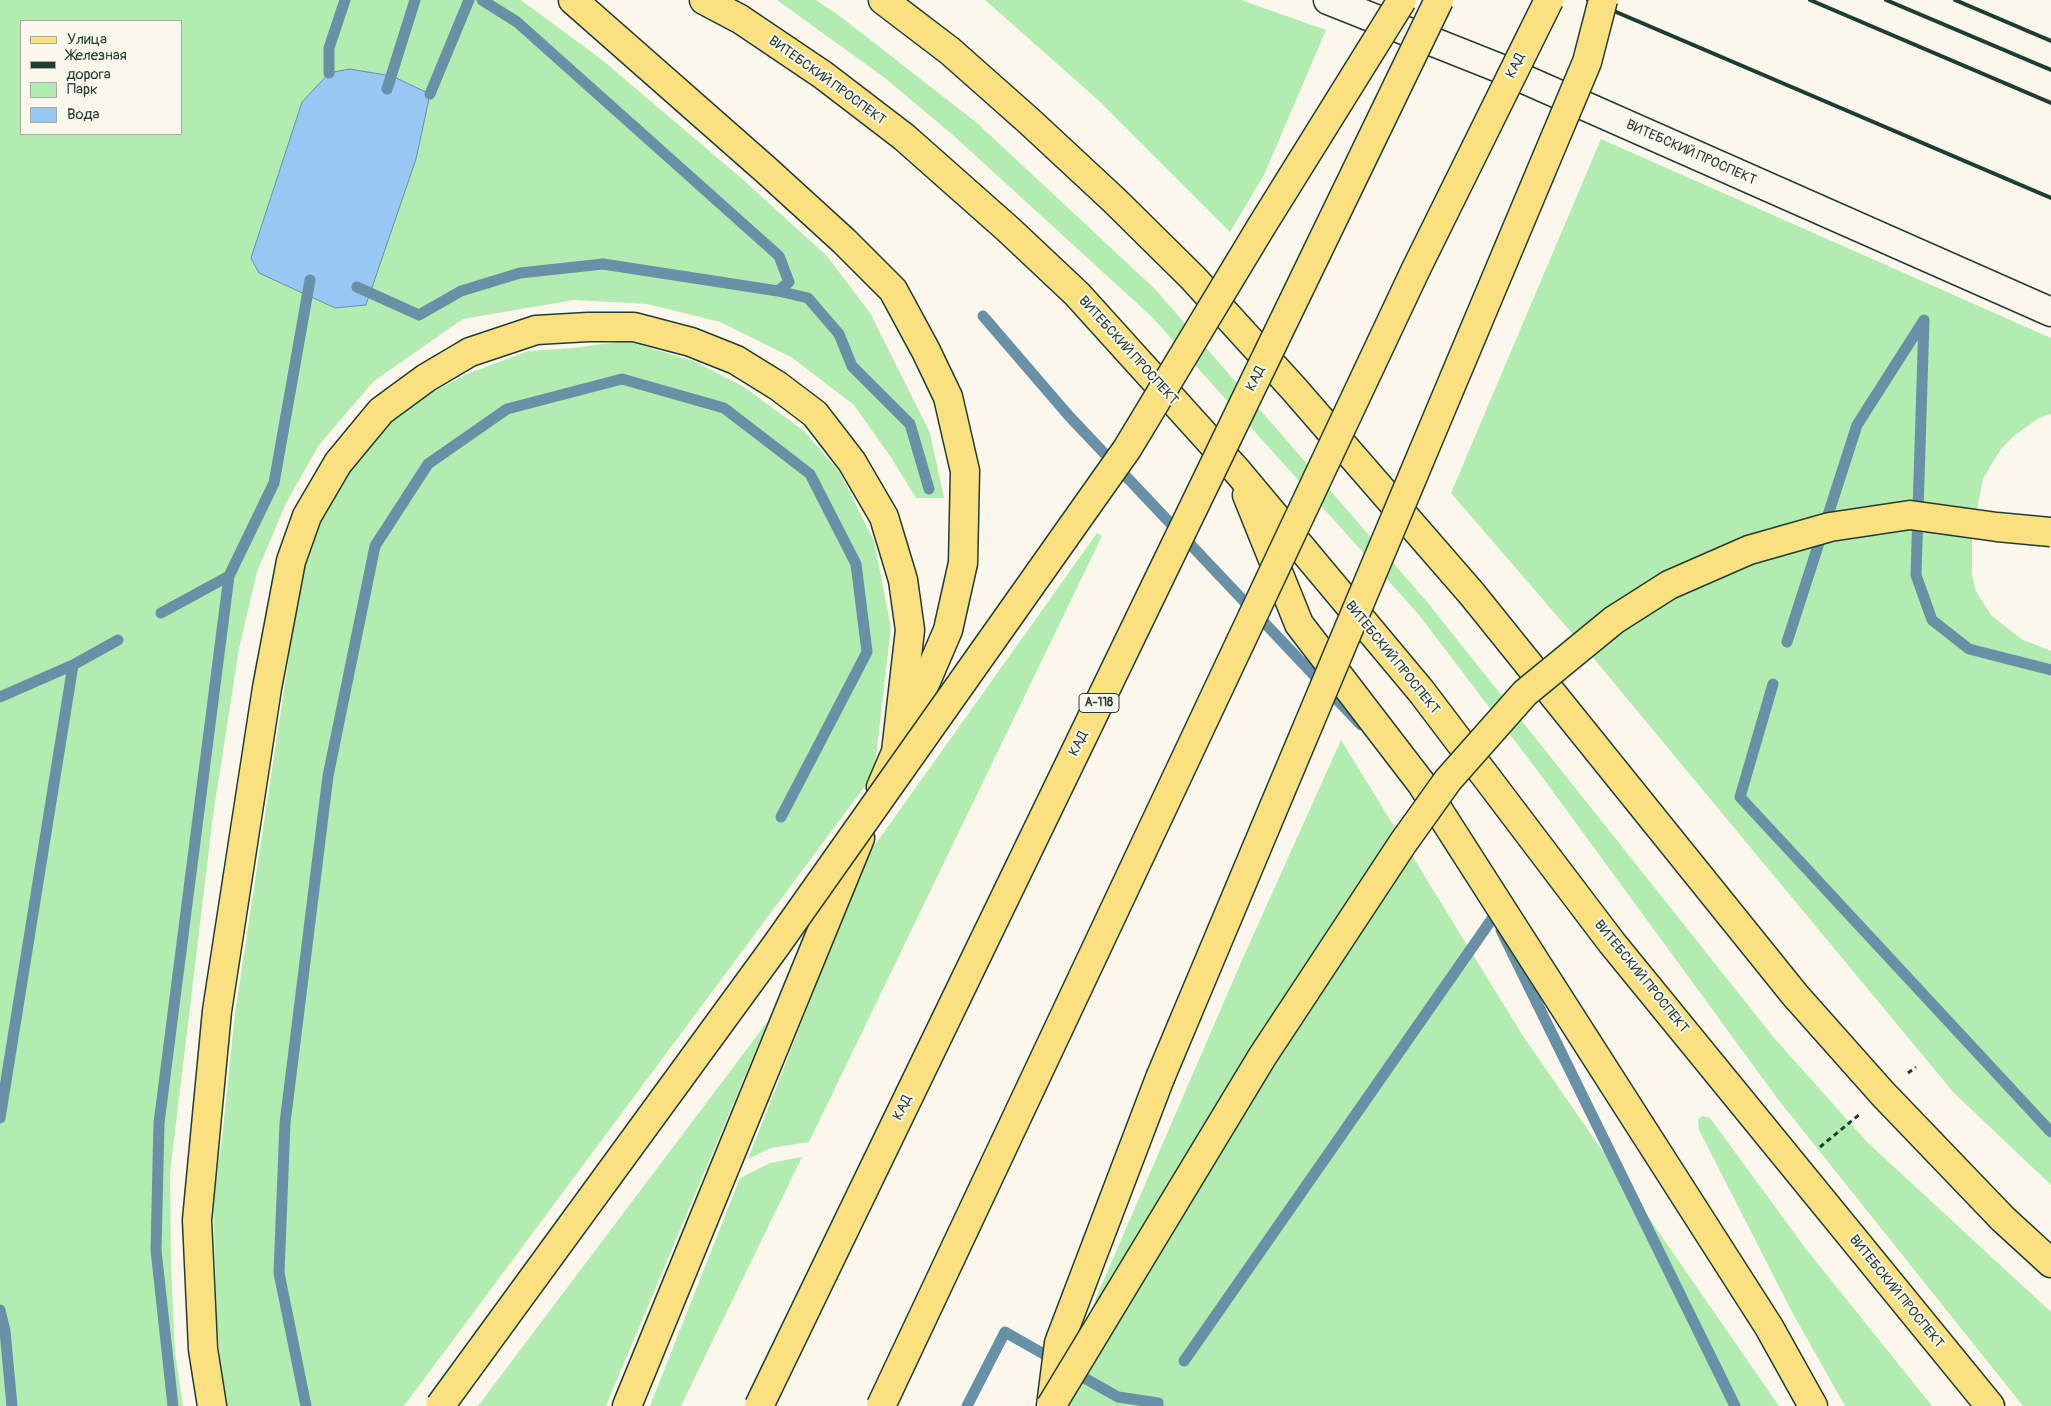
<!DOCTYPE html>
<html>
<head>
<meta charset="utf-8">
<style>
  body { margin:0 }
  #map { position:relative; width:2051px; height:1406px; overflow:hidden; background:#fbf7ec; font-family:Pangolin,sans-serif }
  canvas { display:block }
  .legend { position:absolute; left:20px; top:20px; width:162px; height:115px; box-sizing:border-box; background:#fbf7ec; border:1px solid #a3ada2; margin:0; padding:6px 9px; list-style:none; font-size:15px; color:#1f3d34 }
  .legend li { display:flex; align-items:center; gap:10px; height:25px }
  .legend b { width:25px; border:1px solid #a3ada2 }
</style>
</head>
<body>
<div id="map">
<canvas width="2051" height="1406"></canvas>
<ul class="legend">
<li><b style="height:6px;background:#fbe080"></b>Улица</li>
<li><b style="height:6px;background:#1f3d34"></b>Железная дорога</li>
<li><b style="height:14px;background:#b3ecb0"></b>Парк</li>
<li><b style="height:14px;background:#99c7f4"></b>Вода</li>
</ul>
</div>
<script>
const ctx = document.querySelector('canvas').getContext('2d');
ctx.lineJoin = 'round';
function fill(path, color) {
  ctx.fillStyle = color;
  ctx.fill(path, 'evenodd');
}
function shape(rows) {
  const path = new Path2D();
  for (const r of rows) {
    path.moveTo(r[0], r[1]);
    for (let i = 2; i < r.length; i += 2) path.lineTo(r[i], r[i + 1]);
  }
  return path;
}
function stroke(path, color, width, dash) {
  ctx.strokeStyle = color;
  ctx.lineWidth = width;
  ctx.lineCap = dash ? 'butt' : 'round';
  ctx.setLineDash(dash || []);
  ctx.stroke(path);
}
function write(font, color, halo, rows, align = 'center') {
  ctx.font = font + ' Pangolin,sans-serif';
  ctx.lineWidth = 4;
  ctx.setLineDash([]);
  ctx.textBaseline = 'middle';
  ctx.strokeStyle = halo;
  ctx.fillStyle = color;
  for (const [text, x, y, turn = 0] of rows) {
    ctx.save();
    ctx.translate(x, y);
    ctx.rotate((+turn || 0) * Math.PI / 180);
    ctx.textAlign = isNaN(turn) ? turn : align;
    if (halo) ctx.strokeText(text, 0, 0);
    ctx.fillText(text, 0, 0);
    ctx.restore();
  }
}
fill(shape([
  [0,0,521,0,601,59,740,177,827,256,870,313,930,433,944,498,916,498,892,459,854,405,791,357,720,322,647,304,574,300,463,319,374,381,319,445,286,503,257,572,239,649,213,816,170,1173,171,1263,175,1352,183,1406,0,1406],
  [21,21,181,21,181,134,21,134],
  [777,0,816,0,841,17,977,123,1155,289,1428,603,1775,1039,1867,1142,2051,1312,2051,1406,2023,1406,1777,1098,1543,778,1419,615,1152,317,954,136,885,78],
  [985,0,1241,0,1326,30,1264,175,1230,232,1098,100],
  [1601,139,2051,338,2051,414,2039,418,2015,435,2001,449,1990,467,1983,479,1972,535,1972,576,1976,591,1991,615,2021,639,2051,651,2051,1185,1954,1093,1595,660,1451,493],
  [626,341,694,361,744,387,804,431,840,473,874,541,891,627,874,774,404,1406,227,1406,221,1369,217,1321,213,1201,222,1138,235,1013,304,558,324,512,363,451,392,422,426,396,467,374,528,351,573,348],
  [1097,533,1102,536,809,1142,771,1148,748,1159,867,856],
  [1341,740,1523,1036,1779,1406,1069,1406,1096,1298,1242,960],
  [768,1021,606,1406,478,1406],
  [1702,1116,1710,1118,1806,1249,1932,1406,1845,1406,1792,1312,1699,1130,1698,1120],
  [802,1157,681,1406,650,1406,740,1178,770,1163]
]), '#b3ecb0');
const water = shape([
  [349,69,392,76,430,94,416,159,366,305,335,308,259,273,251,258,302,102,329,73,349,69]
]);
fill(water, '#99c7f4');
stroke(water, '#6890a7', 1);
stroke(shape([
  [482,0,517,22,779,256,789,282,778,291],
  [329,73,329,48,345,0],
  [387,89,415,0],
  [430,94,469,0],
  [357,287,419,315,461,291,520,273,603,264,778,291,808,298,839,334,852,366,910,424,929,489],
  [983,316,1069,416,1361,725],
  [161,613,229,576,274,483,310,280],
  [1787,642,1857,425,1924,320,1916,575,1932,620,1969,649,2051,670],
  [1773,684,1740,797,2051,1132],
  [0,697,73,665,118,640],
  [1501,930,1735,1406],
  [0,1118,73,665],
  [0,1310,5,1331,12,1406],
  [1184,1361,1494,916],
  [1072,1371,1118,1397,1158,1403,1158,1406],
  [173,1406,156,1250,159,1123,229,576],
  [306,1406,279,1273,285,1123,328,776,375,546,428,464,507,409,622,379,724,408,810,474,856,564,867,652,781,817],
  [967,1406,1005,1332,1056,1361]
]), '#6890a7', 11);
const secondary = shape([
  [1328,0,1499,68,2051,312]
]);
const primary = shape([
  [573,0,765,169,844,241,893,290,926,351,948,397,965,471,963,563,948,630,900,742],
  [704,0,740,19,823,75,904,137,1009,230,1077,294,1238,472,1421,691,1612,943,1990,1406],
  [883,0,950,51,1029,121,1114,200,1193,278,1294,389,1472,594,1795,995,1883,1094,2003,1219,2051,1263],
  [1247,495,1299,624,1421,783,1769,1327,1813,1406],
  [1051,1406,1059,1343,1160,1078]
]);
const trunk = shape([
  [212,1406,203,1349,197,1220,217,1011,267,688,291,561,307,516,338,463,381,411,426,378,470,352,536,330,588,327,634,327,691,342,736,360,778,386,815,414,852,462,884,517,903,580,910,630,896,752,881,787],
  [627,1406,860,838]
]);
stroke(secondary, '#1f3d34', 31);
stroke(primary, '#1f3d34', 31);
stroke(trunk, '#1f3d34', 31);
stroke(shape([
  [1908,1073,1916,1067],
  [1820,1147,1860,1114]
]), '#1f3d34', 3, [5, 4]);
stroke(secondary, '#fbf7ec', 28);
stroke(primary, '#fbe080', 28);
stroke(trunk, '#fbe080', 28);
stroke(shape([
  [1588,0,2051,198],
  [1810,0,2051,103],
  [1886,0,2051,70],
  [1955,0,2051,41]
]), '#1f3d34', 4);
const primaryBridge = shape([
  [1160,1078,1587,62,1603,0],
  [440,1406,775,947,1127,449,1261,227,1402,0],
  [1051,1406,1262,1057,1403,843,1448,780,1525,693,1614,620,1669,585,1749,550,1830,527,1910,515,1997,527,2051,532]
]);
const motorwayBridge = shape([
  [759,1406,1439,0],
  [881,1406,1416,269,1549,0]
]);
stroke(primaryBridge, '#1f3d34', 31, []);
stroke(motorwayBridge, '#1f3d34', 31, []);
stroke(primaryBridge, '#fbe080', 28);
stroke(motorwayBridge, '#fbe080', 28);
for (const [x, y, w] of [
  [1099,703,40]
]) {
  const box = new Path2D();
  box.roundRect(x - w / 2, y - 9.5, w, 19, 4);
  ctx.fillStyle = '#fbf7ec';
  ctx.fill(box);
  stroke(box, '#1f3d34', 1);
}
write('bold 12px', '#1f3d34', null, [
  ["А-118",1099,703]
]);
write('14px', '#1f3d34', '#fbf7ec', [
  ["КАД",1516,66,-64],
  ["ВИТЕБСКИЙ ПРОСПЕКТ",827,81,36],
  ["ВИТЕБСКИЙ ПРОСПЕКТ",1691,153,24],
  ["ВИТЕБСКИЙ ПРОСПЕКТ",1128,351,48],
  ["КАД",1256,379,-64],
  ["ВИТЕБСКИЙ ПРОСПЕКТ",1392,658,51],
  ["КАД",1079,744,-64],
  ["ВИТЕБСКИЙ ПРОСПЕКТ",1641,977,51],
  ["КАД",903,1108,-64],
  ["ВИТЕБСКИЙ ПРОСПЕКТ",1896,1292,51]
]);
</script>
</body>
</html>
